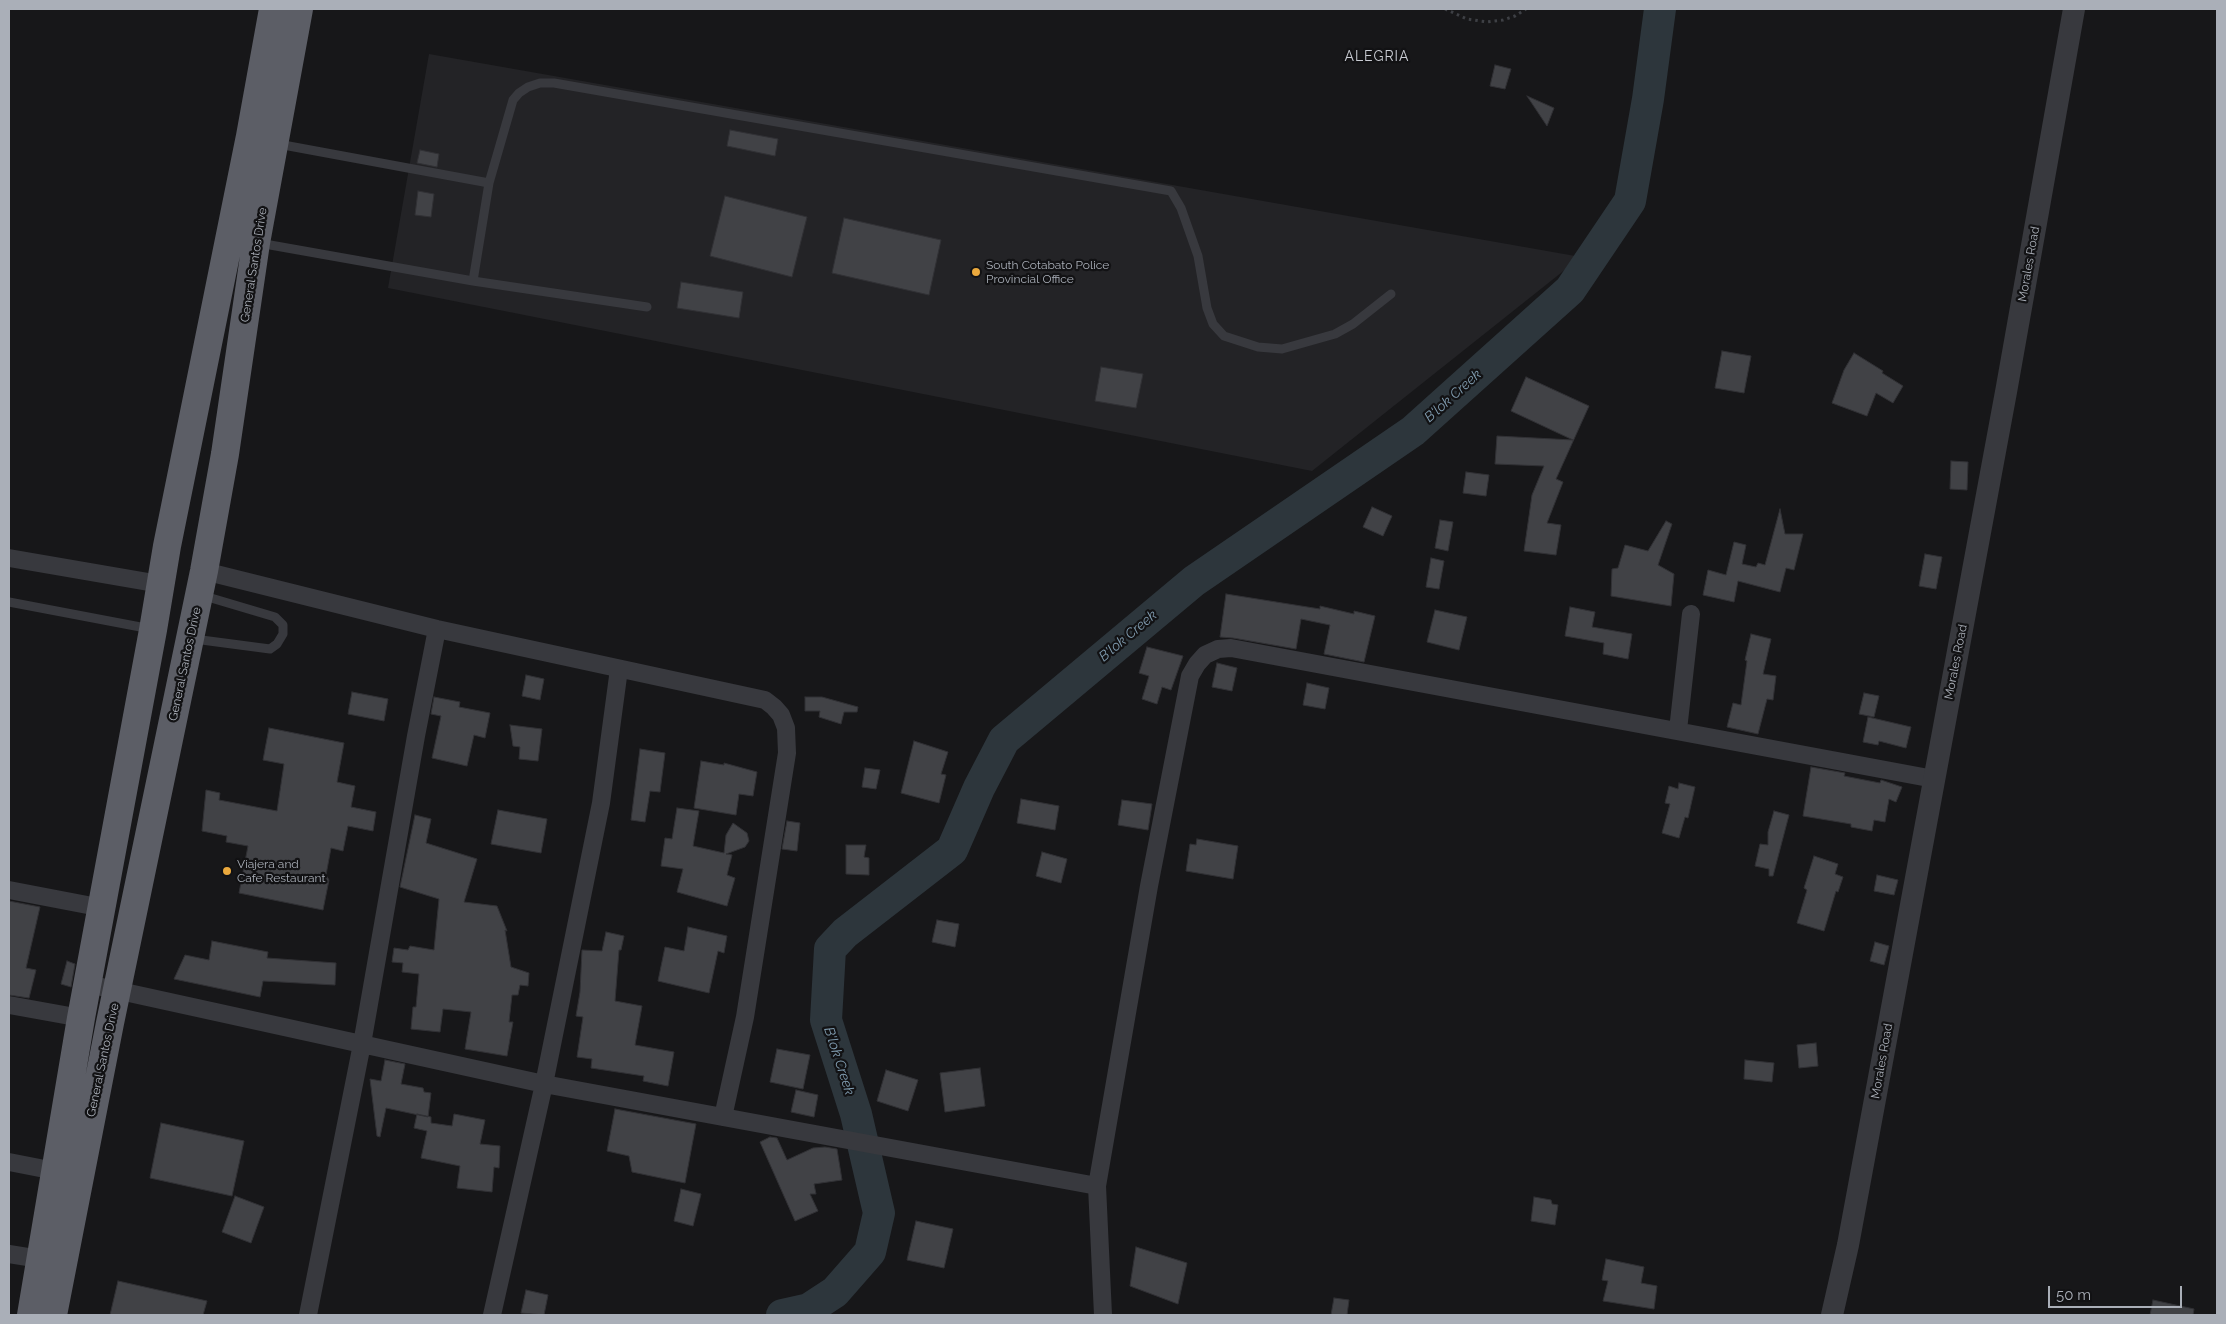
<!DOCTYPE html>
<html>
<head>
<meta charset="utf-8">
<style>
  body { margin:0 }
  #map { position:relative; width:2226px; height:1324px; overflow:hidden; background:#171719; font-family:Raleway,sans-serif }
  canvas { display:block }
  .frame { position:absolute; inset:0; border:10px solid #aaafb8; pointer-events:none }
  .scale { position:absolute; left:2048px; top:1286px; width:134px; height:22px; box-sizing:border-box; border:2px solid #aaafb8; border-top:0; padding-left:6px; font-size:15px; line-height:18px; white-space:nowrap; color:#aaafb8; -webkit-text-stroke:4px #121214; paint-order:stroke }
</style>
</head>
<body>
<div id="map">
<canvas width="2226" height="1324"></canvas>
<div class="frame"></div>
<div class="scale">50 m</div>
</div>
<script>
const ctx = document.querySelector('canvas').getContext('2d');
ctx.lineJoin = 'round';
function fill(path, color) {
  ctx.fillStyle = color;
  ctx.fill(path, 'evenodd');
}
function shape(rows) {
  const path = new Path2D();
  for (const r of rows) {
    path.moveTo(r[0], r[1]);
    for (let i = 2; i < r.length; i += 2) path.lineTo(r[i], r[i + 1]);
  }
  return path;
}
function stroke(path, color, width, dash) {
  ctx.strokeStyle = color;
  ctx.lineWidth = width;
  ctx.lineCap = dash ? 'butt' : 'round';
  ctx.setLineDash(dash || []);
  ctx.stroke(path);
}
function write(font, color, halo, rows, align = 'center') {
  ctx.font = font + ' Raleway,sans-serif';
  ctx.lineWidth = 4.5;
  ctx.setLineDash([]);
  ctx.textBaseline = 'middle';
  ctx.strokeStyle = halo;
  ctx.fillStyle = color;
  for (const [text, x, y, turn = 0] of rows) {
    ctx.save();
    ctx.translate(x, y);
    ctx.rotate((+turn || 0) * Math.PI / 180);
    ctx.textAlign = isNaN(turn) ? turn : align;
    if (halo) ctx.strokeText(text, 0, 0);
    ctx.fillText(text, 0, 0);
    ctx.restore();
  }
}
fill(shape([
  [429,54,1581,257,1312,471,388,288]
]), '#232326');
stroke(shape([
  [782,1315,809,1309,835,1292,870,1252,879,1213,856,1114,826,1020,830,949,845,933,952,850,979,788,1004,740,1194,581,1413,431,1570,290,1630,201,1648,99,1660,9]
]), '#2d363c', 32);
const building = shape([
  [1495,65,1511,69,1505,89,1490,86,1495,65],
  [1527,96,1554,108,1547,126,1527,96],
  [730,130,778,139,775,156,727,146,730,130],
  [420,150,439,154,437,167,417,163,420,150],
  [418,191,434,194,431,217,415,215,418,191],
  [725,196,807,217,792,277,710,256,725,196],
  [844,218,941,240,929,295,832,273,844,218],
  [681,282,743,292,739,318,677,308,681,282],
  [1722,351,1751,356,1744,393,1715,388,1722,351],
  [1854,353,1883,371,1882,373,1903,386,1893,403,1876,393,1867,416,1832,403,1844,370,1854,353],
  [1101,367,1143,374,1136,408,1095,401,1101,367],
  [1526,377,1589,406,1556,479,1563,482,1547,523,1561,525,1556,555,1524,551,1532,495,1544,466,1495,464,1497,436,1573,440,1511,411,1526,377],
  [1951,461,1968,462,1967,490,1950,489,1951,461],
  [1466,472,1489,475,1486,496,1463,493,1466,472],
  [1372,507,1392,516,1383,536,1363,527,1372,507],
  [1780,509,1785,534,1803,534,1794,570,1786,568,1780,592,1738,581,1734,602,1703,595,1708,570,1726,575,1734,542,1746,545,1742,564,1756,567,1758,563,1765,565,1780,509],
  [1440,520,1453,522,1448,551,1435,548,1440,520],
  [1666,521,1672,524,1658,565,1674,574,1671,606,1611,596,1612,569,1618,568,1625,545,1648,551,1666,521],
  [1925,554,1942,557,1936,589,1919,586,1925,554],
  [1431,558,1444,561,1439,589,1426,587,1431,558],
  [1226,594,1320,609,1320,606,1354,614,1354,611,1375,616,1364,662,1324,654,1330,625,1301,619,1296,649,1233,638,1220,637,1226,594],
  [1570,607,1595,612,1592,627,1632,634,1628,659,1603,654,1604,643,1565,636,1570,607],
  [1435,610,1467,617,1459,650,1427,642,1435,610],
  [1751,634,1771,639,1763,674,1776,676,1773,700,1767,699,1758,734,1727,727,1733,703,1741,705,1747,661,1745,660,1751,634],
  [1147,647,1183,656,1171,690,1162,687,1157,704,1142,699,1149,676,1139,673,1147,647],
  [1217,663,1237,668,1232,691,1212,687,1217,663],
  [526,675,544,679,540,700,522,696,526,675],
  [1307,683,1329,688,1325,709,1303,705,1307,683],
  [352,692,388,699,384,721,348,714,352,692],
  [1864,693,1879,696,1874,717,1859,714,1864,693],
  [434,697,460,702,459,707,490,713,485,738,474,735,467,766,432,758,441,716,431,714,434,697],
  [805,697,822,697,858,707,857,712,844,712,841,724,819,717,820,711,805,711,805,697],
  [1868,717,1911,727,1906,748,1879,741,1878,745,1863,742,1868,717],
  [510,725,542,729,538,761,519,759,520,747,513,746,510,725],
  [269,728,344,743,337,782,355,786,351,807,376,812,373,831,348,826,343,851,331,848,326,875,329,880,323,910,239,893,248,846,226,842,227,836,202,831,206,790,220,793,219,800,277,811,284,764,263,760,269,728],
  [914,741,948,752,941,774,946,775,939,803,901,793,914,741],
  [640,749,665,753,660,792,650,791,645,822,631,820,640,749],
  [701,761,724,765,724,763,757,772,753,796,739,794,736,815,694,808,701,761],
  [1811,767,1845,773,1844,776,1880,783,1881,780,1902,787,1896,802,1889,799,1885,822,1874,820,1872,831,1851,827,1851,824,1803,816,1811,767],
  [865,768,880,770,876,789,862,787,865,768],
  [1679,783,1695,787,1688,818,1685,817,1679,838,1662,833,1670,804,1665,803,1669,786,1678,789,1679,783],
  [1021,799,1059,806,1055,830,1017,823,1021,799],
  [1122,800,1152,804,1148,830,1118,825,1122,800],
  [677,808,699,811,693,846,724,853,726,835,733,823,747,833,749,841,745,847,726,854,732,855,727,875,735,878,727,906,677,892,683,869,661,866,665,838,672,839,677,808],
  [498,810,547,819,541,853,491,844,498,810],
  [1774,811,1789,815,1773,876,1769,876,1769,869,1755,866,1760,844,1768,845,1768,832,1774,811],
  [415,815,431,819,426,843,477,859,464,902,497,906,507,931,505,930,511,967,529,973,528,986,520,985,518,995,512,995,509,1022,513,1022,507,1056,465,1049,471,1012,443,1009,440,1032,411,1029,413,1007,416,1007,419,974,402,972,403,963,392,962,394,948,408,950,410,946,434,950,439,899,400,887,415,815],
  [787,821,800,823,797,851,782,849,787,821],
  [1197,839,1238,846,1233,879,1186,871,1190,844,1196,845,1197,839],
  [846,845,866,845,864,857,869,858,869,875,846,874,846,845],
  [1042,852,1067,859,1061,883,1036,876,1042,852],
  [1814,856,1838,864,1835,874,1843,877,1838,892,1836,891,1824,931,1797,923,1807,890,1804,888,1814,856],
  [1877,875,1898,880,1894,895,1874,891,1877,875],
  [9,901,40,907,26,968,36,970,29,998,9,995,9,901],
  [937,920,959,924,955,947,932,942,937,920],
  [688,927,727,936,724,953,718,951,709,993,658,981,665,947,684,951,688,927],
  [606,932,624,936,621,950,619,950,615,1001,642,1006,635,1045,674,1052,668,1086,643,1081,644,1076,591,1068,592,1059,577,1057,583,1017,576,1016,580,992,582,950,602,951,606,932],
  [212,941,268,952,267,958,336,963,335,985,263,981,260,997,174,979,185,955,209,960,212,941],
  [1875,942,1889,946,1884,965,1870,961,1875,942],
  [67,961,75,964,71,987,61,984,67,961],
  [1816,1043,1818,1066,1799,1068,1797,1045,1816,1043],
  [777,1049,810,1055,803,1089,770,1082,777,1049],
  [385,1060,405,1064,401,1084,423,1088,424,1092,431,1093,428,1117,386,1108,380,1137,377,1136,370,1079,381,1081,385,1060],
  [1745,1060,1774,1063,1772,1082,1744,1079,1745,1060],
  [980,1068,985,1106,945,1112,940,1073,980,1068],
  [886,1070,918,1080,908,1111,877,1101,886,1070],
  [796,1090,818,1095,814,1117,791,1112,796,1090],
  [615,1109,696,1124,685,1183,632,1172,629,1156,607,1151,615,1109],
  [417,1114,431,1117,431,1123,452,1126,454,1114,485,1120,480,1144,500,1146,499,1168,494,1167,492,1192,457,1188,460,1166,421,1158,427,1131,414,1128,417,1114],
  [161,1123,244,1141,232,1196,150,1178,161,1123],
  [770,1137,777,1138,787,1160,813,1148,825,1147,837,1149,842,1180,814,1184,816,1194,810,1194,818,1211,795,1221,760,1142,770,1137],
  [681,1189,701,1194,693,1226,674,1221,681,1189],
  [235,1196,264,1207,251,1243,222,1232,235,1196],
  [1534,1197,1551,1200,1552,1204,1558,1205,1555,1225,1531,1221,1534,1197],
  [916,1221,953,1229,944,1268,907,1260,916,1221],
  [1136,1247,1187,1263,1178,1304,1130,1286,1136,1247],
  [1606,1259,1644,1267,1641,1283,1657,1286,1654,1309,1603,1301,1608,1281,1602,1280,1606,1259],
  [118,1281,207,1301,203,1315,110,1315,118,1281],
  [526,1290,548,1295,544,1315,521,1313,526,1290],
  [1334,1298,1349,1300,1347,1315,1331,1315,1334,1298],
  [2153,1300,2194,1309,2193,1315,2150,1315,2153,1300]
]);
fill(building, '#414246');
stroke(building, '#313135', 1);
stroke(shape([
  [1445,9,1467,19,1487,22,1503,20,1515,16,1526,9]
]), '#3e4045', 3, [2.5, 4]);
stroke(shape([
  [278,144,489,183],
  [259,243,473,281,647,307],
  [473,281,489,183,513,100,519,93,528,87,540,83,554,83,1171,191,1181,208,1198,256,1207,308,1213,324,1224,336,1258,347,1282,349,1335,334,1353,324,1391,294],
  [9,602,151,629],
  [194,639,270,649,277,644,283,634,283,625,275,617,201,595]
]), '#38393e', 9);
stroke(shape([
  [9,558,160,584],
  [204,571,437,629,765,700,774,707,781,715,786,728,787,753,745,1017,723,1117],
  [1678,730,1691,614],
  [9,890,103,908],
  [88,984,544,1084,1097,1186],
  [9,1005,81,1018],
  [9,1162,55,1171],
  [9,1254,40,1259],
  [308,1315,362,1044,416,736,437,629],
  [492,1315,544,1084,601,803,619,669],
  [1103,1315,1097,1186,1149,886,1190,676,1197,664,1205,655,1218,649,1231,648,1934,779]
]), '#38393e', 18);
stroke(shape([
  [1832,1315,1848,1245,2006,392,2074,9]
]), '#38393e', 22);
stroke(shape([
  [31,1315,81,1018,153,630,167,546,250,136,273,9],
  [53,1315,110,1023,204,571,225,454,256,243,299,9]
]), '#5c5e66', 28);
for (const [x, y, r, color] of [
  [976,272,5,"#eba93d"],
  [227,871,5,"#eba93d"]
]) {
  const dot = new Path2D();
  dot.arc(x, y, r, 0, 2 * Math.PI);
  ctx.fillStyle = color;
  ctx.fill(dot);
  stroke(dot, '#121214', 2);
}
write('12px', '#aaafb8', '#121214', [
  ["Morales Road",2029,264,-80],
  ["General Santos Drive",254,265,-81],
  ["Morales Road",1956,662,-79],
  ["General Santos Drive",185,664,-78],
  ["General Santos Drive",103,1060,-78],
  ["Morales Road",1882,1061,-80]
]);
write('12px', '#aaafb8', '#121214', [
  ["South Cotabato Police",986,265],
  ["Provincial Office",986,279],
  ["Viajera and",237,864],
  ["Cafe Restaurant",237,878]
], 'left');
ctx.letterSpacing = '1px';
write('14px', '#cacdd4', '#121214', [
  ["ALEGRIA",1377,57]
]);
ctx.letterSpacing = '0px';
write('italic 14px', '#829eb2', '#121214', [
  ["B'lok Creek",1453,396,-42],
  ["B'lok Creek",1128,636,-40],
  ["B'lok Creek",839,1061,72]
]);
</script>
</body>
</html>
